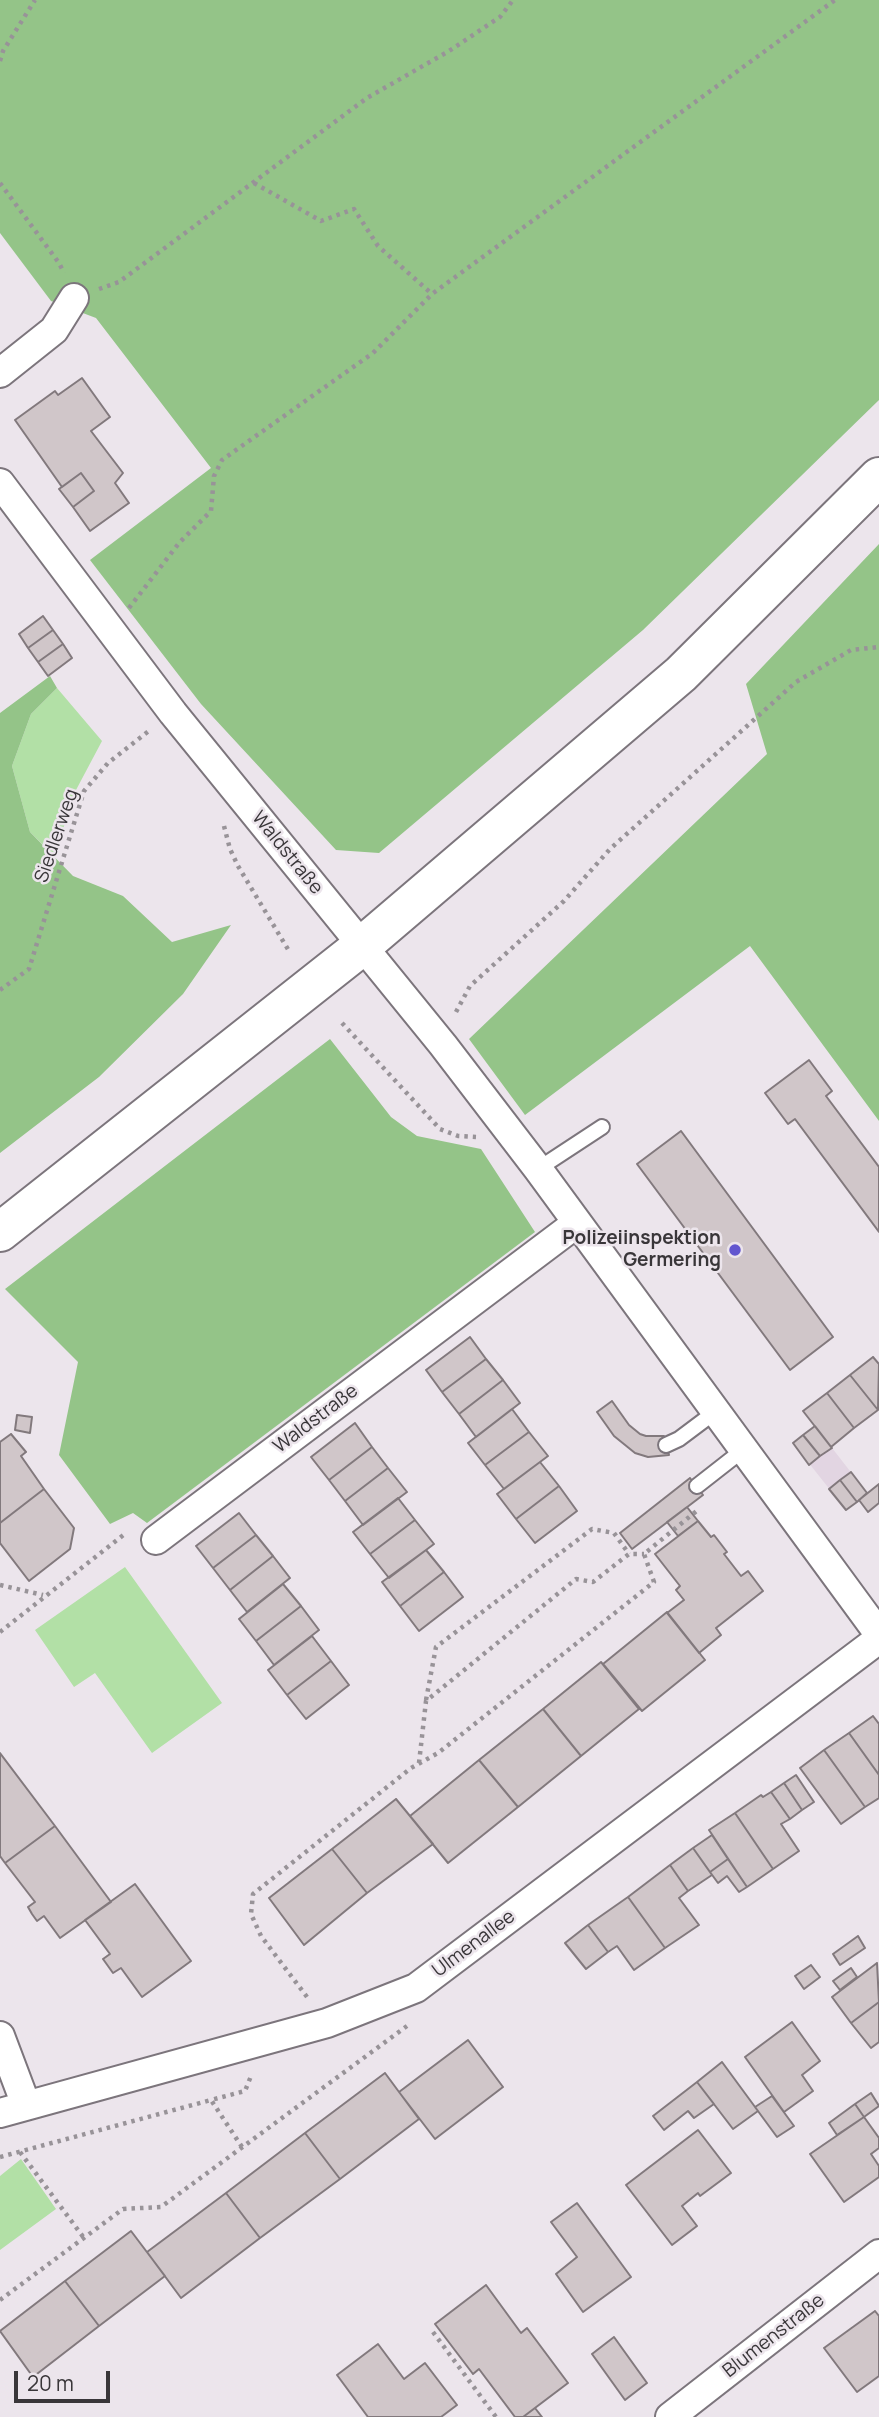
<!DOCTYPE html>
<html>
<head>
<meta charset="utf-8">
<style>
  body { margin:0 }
  #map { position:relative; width:879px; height:2417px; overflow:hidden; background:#ece5ec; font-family:Manrope,sans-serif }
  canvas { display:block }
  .scale { position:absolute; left:14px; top:2371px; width:96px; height:32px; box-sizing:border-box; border:4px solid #393639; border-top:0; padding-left:9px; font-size:21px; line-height:24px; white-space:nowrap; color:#393639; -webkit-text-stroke:5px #ece5ec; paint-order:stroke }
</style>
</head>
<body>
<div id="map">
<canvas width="879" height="2417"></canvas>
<div class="scale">20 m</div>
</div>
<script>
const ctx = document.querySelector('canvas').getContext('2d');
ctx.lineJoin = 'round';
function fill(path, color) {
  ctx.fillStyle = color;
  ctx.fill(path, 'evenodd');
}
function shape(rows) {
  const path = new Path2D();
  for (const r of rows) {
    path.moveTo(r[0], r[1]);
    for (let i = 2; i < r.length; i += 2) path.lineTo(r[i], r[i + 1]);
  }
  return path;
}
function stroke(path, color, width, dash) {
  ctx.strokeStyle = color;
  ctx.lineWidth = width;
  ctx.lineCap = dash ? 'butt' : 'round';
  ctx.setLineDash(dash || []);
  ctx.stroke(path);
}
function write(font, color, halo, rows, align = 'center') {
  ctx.font = font + ' Manrope,sans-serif';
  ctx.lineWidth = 5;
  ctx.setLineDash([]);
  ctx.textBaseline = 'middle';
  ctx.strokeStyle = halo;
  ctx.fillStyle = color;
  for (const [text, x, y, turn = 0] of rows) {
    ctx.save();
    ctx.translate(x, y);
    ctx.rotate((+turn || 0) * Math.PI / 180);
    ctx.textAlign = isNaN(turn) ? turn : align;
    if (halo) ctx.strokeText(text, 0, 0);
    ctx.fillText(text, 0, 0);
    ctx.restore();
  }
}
fill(shape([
  [815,1426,867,1493,846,1510,793,1443]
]), '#e2d5e2');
fill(shape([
  [57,688,102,741,76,790,54,856,30,832,12,766,31,714],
  [125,1567,222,1703,152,1753,95,1673,74,1687,35,1630],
  [21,2159,56,2209,0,2250,0,2176]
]), '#b2e0a6');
fill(shape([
  [0,0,879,0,879,400,643,630,379,853,336,850,201,704,90,560,211,468,96,318,51,301,0,233],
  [879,544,879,1121,750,946,525,1115,469,1039,767,754,746,684],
  [50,676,57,688,31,714,12,766,30,832,73,876,123,896,172,942,231,925,183,994,99,1077,0,1153,0,713],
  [330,1039,391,1117,417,1136,481,1149,535,1232,147,1523,133,1513,110,1524,59,1455,78,1362,5,1289]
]), '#94c488');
const building = shape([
  [82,378,110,417,91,431,123,473,115,483,129,503,90,531,73,507,94,491,81,473,62,487,15,420,55,391,58,395,82,378],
  [81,473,94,491,73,507,59,489,81,473],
  [43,616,53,630,28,648,19,634,43,616],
  [53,630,63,644,38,662,28,648,53,630],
  [63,644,72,658,48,676,38,662,63,644],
  [809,1060,832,1091,826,1096,879,1167,879,1232,795,1119,788,1124,765,1093,809,1060],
  [681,1131,833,1337,790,1370,637,1164,681,1131],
  [470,1337,486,1359,442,1392,426,1370,470,1337],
  [873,1357,879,1364,878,1410,850,1375,873,1357],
  [486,1359,503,1380,459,1414,442,1392,486,1359],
  [850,1375,878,1410,854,1428,827,1393,850,1375],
  [503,1380,520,1403,476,1437,459,1414,503,1380],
  [827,1393,854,1428,831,1447,803,1411,827,1393],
  [612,1401,629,1425,640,1434,646,1436,664,1436,669,1455,648,1457,635,1453,614,1436,597,1412,612,1401],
  [512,1409,529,1432,485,1465,468,1443,512,1409],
  [17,1415,32,1417,30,1433,15,1430,17,1415],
  [355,1423,372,1447,329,1480,311,1457,355,1423],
  [815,1426,832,1448,820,1456,803,1435,815,1426],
  [529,1432,548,1456,504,1489,485,1465,529,1432],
  [11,1434,26,1452,21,1456,44,1489,0,1523,0,1442,11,1434],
  [803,1435,820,1456,809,1465,793,1443,803,1435],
  [372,1447,388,1468,345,1501,329,1480,372,1447],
  [540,1462,559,1486,516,1519,497,1494,540,1462],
  [388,1468,407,1492,363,1525,345,1501,388,1468],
  [851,1472,867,1493,857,1502,840,1480,851,1472],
  [690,1478,703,1495,632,1549,620,1533,690,1478],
  [840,1480,857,1502,846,1510,829,1489,840,1480],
  [879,1484,879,1503,868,1512,859,1500,879,1484],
  [559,1486,577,1511,535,1543,516,1519,559,1486],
  [44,1489,74,1528,70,1549,29,1581,0,1543,0,1523,44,1489],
  [398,1498,415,1520,370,1554,353,1532,398,1498],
  [687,1507,698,1521,678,1536,667,1522,687,1507],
  [239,1513,256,1535,213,1568,196,1546,239,1513],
  [415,1520,434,1544,389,1578,370,1554,415,1520],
  [698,1521,711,1537,714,1535,727,1552,724,1554,741,1576,748,1571,763,1591,716,1628,721,1635,699,1653,667,1613,684,1600,676,1590,680,1586,655,1554,698,1521],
  [256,1535,273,1556,230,1590,213,1568,256,1535],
  [426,1550,444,1572,400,1606,382,1582,426,1550],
  [273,1556,290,1578,247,1612,230,1590,273,1556],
  [444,1572,463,1597,419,1631,400,1606,444,1572],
  [283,1584,301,1606,256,1641,239,1619,283,1584],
  [301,1606,319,1630,274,1665,256,1641,301,1606],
  [667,1612,705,1660,642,1711,603,1664,667,1612],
  [312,1636,331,1661,287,1695,268,1670,312,1636],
  [331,1661,349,1685,306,1719,287,1695,331,1661],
  [601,1662,639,1709,581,1756,543,1709,601,1662],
  [543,1709,581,1756,518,1807,479,1760,543,1709],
  [873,1716,879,1724,879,1775,849,1733,873,1716],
  [849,1733,879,1775,879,1798,865,1807,824,1750,849,1733],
  [824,1750,865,1807,841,1824,800,1768,824,1750],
  [0,1753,55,1826,5,1863,0,1856,0,1753],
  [479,1760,518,1807,448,1863,410,1816,479,1760],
  [796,1775,814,1802,802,1810,784,1783,796,1775],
  [784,1783,802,1810,790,1819,771,1792,784,1783],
  [771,1792,790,1819,781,1824,799,1851,773,1869,735,1813,761,1795,763,1797,771,1792],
  [396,1799,433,1844,367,1893,332,1849,396,1799],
  [735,1813,773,1869,747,1887,709,1830,735,1813],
  [55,1826,111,1902,60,1938,44,1916,37,1921,32,1914,28,1907,35,1902,5,1863,55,1826],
  [712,1835,728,1859,710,1872,693,1848,712,1835],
  [693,1848,712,1875,688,1891,670,1865,693,1848],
  [332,1849,367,1893,304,1945,269,1898,332,1849],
  [728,1859,747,1887,739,1892,727,1876,718,1883,710,1872,728,1859],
  [670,1865,688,1891,679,1898,699,1925,665,1948,628,1897,670,1865],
  [135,1884,191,1961,142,1997,121,1968,113,1973,103,1959,110,1954,85,1920,135,1884],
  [628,1897,665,1948,634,1970,617,1946,608,1952,588,1925,628,1897],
  [588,1925,608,1952,586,1969,565,1943,588,1925],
  [858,1936,865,1948,840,1965,833,1954,858,1936],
  [877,1963,879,2002,851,2023,832,1997,877,1963],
  [811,1965,820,1977,804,1989,795,1976,811,1965],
  [851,1968,857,1977,840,1990,833,1981,851,1968],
  [879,2002,879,2042,871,2048,851,2023,879,2002],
  [792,2022,820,2061,802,2075,813,2091,784,2112,745,2057,792,2022],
  [468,2040,503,2087,435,2139,399,2092,468,2040],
  [722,2062,758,2111,733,2129,697,2082,722,2062],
  [385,2073,419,2119,340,2179,305,2133,385,2073],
  [697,2082,714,2104,694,2118,688,2111,664,2130,653,2116,697,2082],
  [871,2093,879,2106,864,2117,855,2104,871,2093],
  [772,2096,794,2126,777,2137,755,2107,772,2096],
  [855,2104,864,2117,837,2135,829,2123,855,2104],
  [864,2117,879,2138,879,2148,871,2154,879,2166,879,2177,844,2202,810,2154,864,2117],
  [698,2130,731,2173,700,2196,698,2193,682,2206,697,2226,672,2245,626,2185,698,2130],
  [305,2133,340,2179,260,2238,226,2193,305,2133],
  [226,2193,260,2238,181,2298,147,2252,226,2193],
  [577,2203,631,2277,583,2312,556,2274,577,2257,551,2222,577,2203],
  [131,2231,165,2276,99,2326,65,2281,131,2231],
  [65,2281,99,2326,33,2377,0,2331,65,2281],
  [486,2285,521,2333,527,2328,568,2383,523,2417,515,2417,479,2369,473,2374,435,2324,486,2285],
  [875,2311,879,2316,879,2376,857,2392,824,2348,875,2311],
  [614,2337,647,2383,625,2400,592,2354,614,2337],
  [378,2344,404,2379,425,2363,457,2405,441,2417,368,2417,337,2375,378,2344],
  [535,2408,542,2417,523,2417,535,2408]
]);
fill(building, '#d0c6c9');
stroke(building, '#82797d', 2);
const lane = shape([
  [538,1169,602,1127],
  [666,1445,679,1439,715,1412],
  [697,1486,743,1450]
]);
const street = shape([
  [0,373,54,330,74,298],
  [0,483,173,713,443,1045,538,1169,879,1634],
  [156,1540,577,1223],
  [0,2036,26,2105],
  [0,2113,327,2023,416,1988,879,1639],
  [670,2417,879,2254]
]);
const secondary = shape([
  [0,1232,362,946,681,674,879,477]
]);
stroke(lane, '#7c757c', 18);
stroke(street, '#7c757c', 32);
stroke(secondary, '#7c757c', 42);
stroke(shape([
  [0,61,3,51,35,0],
  [0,183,59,263,64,273],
  [254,183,321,221,354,209,378,246,432,294],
  [99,289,119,282,367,98,449,51,500,17,513,0],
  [129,608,179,543,211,511,214,476,222,460,373,353,432,294,835,0],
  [224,826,230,849,238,866,289,951],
  [0,990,29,969,84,791,108,763,150,730],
  [456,1012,470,986,564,901,610,849,796,682,851,650,879,647],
  [342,1023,440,1129,458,1136,476,1137],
  [0,1585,43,1595],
  [0,1632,126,1533],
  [426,1700,436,1647,592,1529,614,1533,629,1554],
  [419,1763,426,1701,576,1579,593,1582,629,1554,644,1554],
  [307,1997,261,1936,251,1914,253,1894,411,1768,438,1753,654,1582,644,1554,699,1509],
  [242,2147,211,2100,245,2091,251,2076],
  [20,2152,84,2238],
  [0,2157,211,2100],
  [0,2300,123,2209,161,2207,407,2026],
  [433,2332,496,2417]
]), '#989398', 4.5, [3.5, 5]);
stroke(lane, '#fff', 14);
stroke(street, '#fff', 28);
stroke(secondary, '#fff', 38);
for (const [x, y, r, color] of [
  [735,1250,7,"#6256cf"]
]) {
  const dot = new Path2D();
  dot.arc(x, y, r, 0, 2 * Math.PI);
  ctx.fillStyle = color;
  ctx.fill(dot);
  stroke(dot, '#ece5ec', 2.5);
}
write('19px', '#393639', '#ece5ec', [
  ["Siedlerweg",57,836,-71],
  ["Waldstraße",287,853,51],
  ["Waldstraße",316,1419,-37],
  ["Ulmenallee",474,1944,-37],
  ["Blumenstraße",774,2336,-38]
]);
write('bold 19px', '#393639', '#ece5ec', [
  ["Polizeiinspektion",721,1239],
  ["Germering",721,1261]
], 'right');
</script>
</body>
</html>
